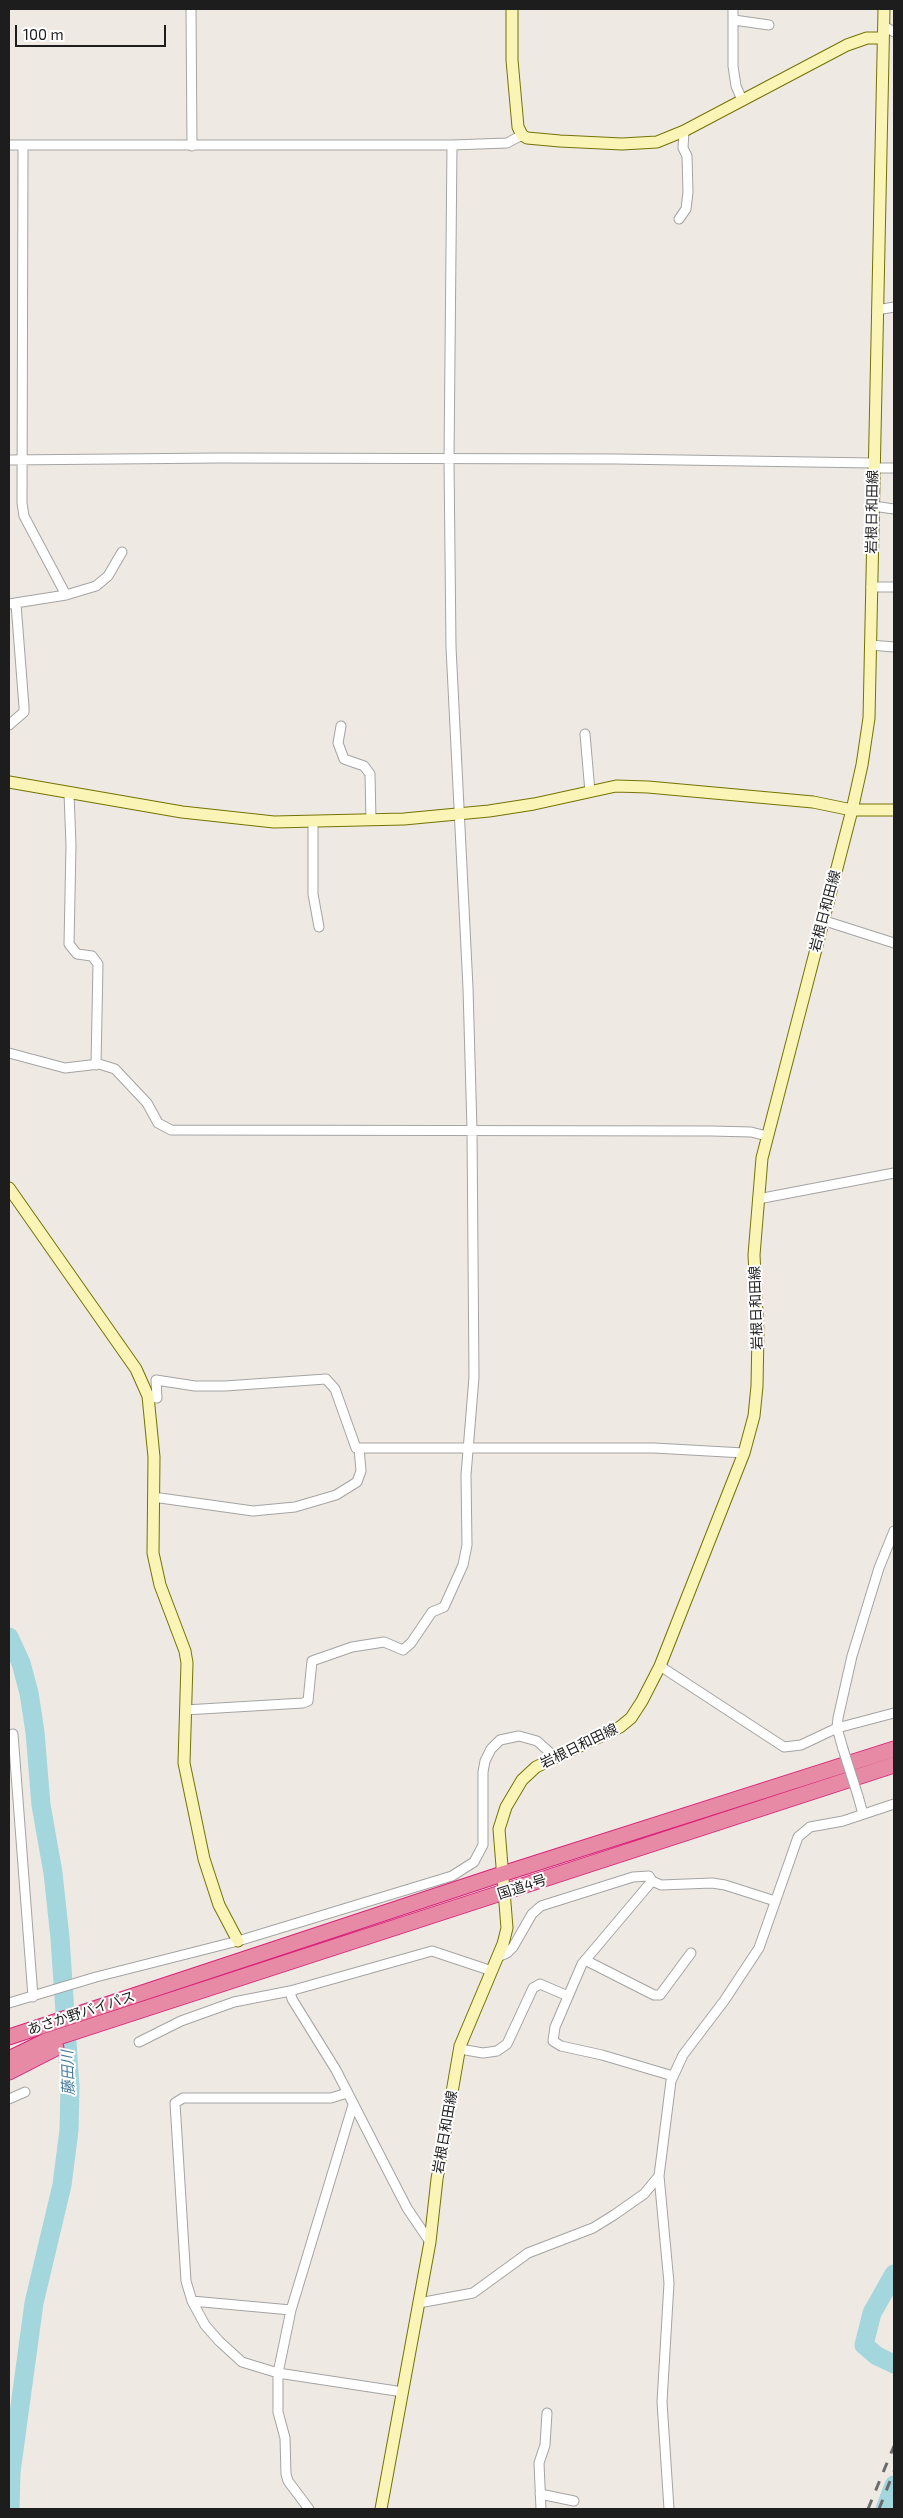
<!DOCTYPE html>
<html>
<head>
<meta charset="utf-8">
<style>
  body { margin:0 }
  #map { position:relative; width:903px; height:2518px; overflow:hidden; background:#efe9e3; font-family:"Exo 2",sans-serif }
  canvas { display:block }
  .frame { position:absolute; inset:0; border:10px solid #1d1d1d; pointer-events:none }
  .scale { position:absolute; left:15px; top:25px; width:151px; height:22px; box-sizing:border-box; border:2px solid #1d1d1d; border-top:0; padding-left:6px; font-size:15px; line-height:18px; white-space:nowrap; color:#1d1d1d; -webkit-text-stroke:4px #fff; paint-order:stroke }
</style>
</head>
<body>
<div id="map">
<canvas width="903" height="2518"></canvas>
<div class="frame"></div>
<div class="scale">100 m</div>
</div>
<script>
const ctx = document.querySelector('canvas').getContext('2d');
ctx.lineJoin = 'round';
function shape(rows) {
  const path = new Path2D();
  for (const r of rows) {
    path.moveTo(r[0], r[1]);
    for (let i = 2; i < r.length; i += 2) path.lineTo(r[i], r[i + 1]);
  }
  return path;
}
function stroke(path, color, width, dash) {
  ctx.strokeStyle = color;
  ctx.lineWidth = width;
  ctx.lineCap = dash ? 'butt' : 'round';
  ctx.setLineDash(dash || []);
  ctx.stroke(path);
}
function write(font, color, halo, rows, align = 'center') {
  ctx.font = font + ' "Exo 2","Noto Sans JP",sans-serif';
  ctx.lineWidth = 4;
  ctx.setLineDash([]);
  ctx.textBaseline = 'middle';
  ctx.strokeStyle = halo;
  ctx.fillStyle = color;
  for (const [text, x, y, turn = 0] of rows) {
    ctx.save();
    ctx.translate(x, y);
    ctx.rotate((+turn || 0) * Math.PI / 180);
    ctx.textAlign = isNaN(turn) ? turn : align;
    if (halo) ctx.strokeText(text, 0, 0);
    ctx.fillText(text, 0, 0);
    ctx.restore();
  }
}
stroke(shape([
  [9,1637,21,1663,29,1693,35,1732,41,1805,53,1873,60,1938,70,2087,69,2130,62,2185,34,2303,11,2472,10,2509],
  [894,2274,872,2313,864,2345,877,2356,894,2364],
  [885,2509,894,2485]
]), '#a3d6dd', 19);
const street = shape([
  [191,9,192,146],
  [733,9,733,66,736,86,742,100],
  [734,20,769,25],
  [884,26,894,32],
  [9,145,452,145,507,143,522,135],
  [679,219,686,209,688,192,687,156,683,148,684,131],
  [877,310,894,307],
  [9,460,220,458,617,459,873,463],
  [873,468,894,468],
  [873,506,894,509],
  [871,587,894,587],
  [66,595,96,586,108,576,122,552],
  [9,604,66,595,24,516,22,503,23,146],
  [870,645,894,647],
  [9,725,24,712,24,707,16,604],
  [341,726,338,743,344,759,364,766,370,774,371,820],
  [585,734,590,792],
  [69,793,71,845,69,944,77,954,92,956,98,964,96,1065],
  [313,822,313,894,319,927],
  [822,920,894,943],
  [9,1053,65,1068,99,1064,115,1069,147,1103,158,1123,171,1130,712,1131,751,1132,767,1136],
  [758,1199,894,1173],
  [148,1396,157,1398,156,1380,195,1386,225,1386,326,1379,335,1389,356,1448,654,1448,744,1453],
  [153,1497,253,1511,295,1507,336,1495,357,1482,361,1471,359,1448],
  [660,1666,784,1747,801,1745,837,1728,894,1713],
  [185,1710,303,1703,308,1701,312,1661,352,1647,384,1642,403,1650,411,1643,432,1612,444,1607,463,1565,467,1545,466,1475,474,1377,472,1130,468,988,451,647,449,460,452,145],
  [9,1735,13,1734,33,1997],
  [843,1749,837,1728,838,1718,852,1656,879,1568,894,1531],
  [858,1796,863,1814],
  [652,1881,582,1964,555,2027,553,2041,561,2046,602,2055,673,2076],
  [498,1957,507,1953,513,1947,532,1914,541,1906,633,1877,649,1876,652,1881,661,1885,712,1883,725,1885,775,1901],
  [585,1960,654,1995,660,1995,691,1953],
  [290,1991,292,1999,336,2070,407,2208,430,2242],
  [9,2003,96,1977,238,1941,452,1876,474,1862,483,1845,483,1772,485,1761,491,1749,500,1740,519,1736,537,1741,555,1757],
  [139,2042,181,2021,234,2002,290,1991,432,1951,492,1971],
  [460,2049,483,2053,497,2051,507,2044,533,1988,540,1984,568,1996],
  [347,2093,331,2098,183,2098,175,2103,186,2281,192,2301,205,2325,219,2341,242,2362,278,2373,403,2392],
  [9,2099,25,2092],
  [192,2301,291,2310],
  [419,2303,473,2293,528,2253,593,2228,614,2215,644,2194,659,2176],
  [540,2494,574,2501],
  [309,2509,288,2481,286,2474,285,2438,278,2412,278,2373,291,2310,353,2105],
  [541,2509,539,2463,545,2445,547,2413],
  [669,2509,662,2402,669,2283,659,2176,671,2081,683,2055,724,2001,759,1948,798,1837,810,1827,843,1821,894,1804]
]);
const secondary = shape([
  [512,9,512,60,518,127,522,135,527,138,560,141,622,144,657,142,684,131,847,45,867,38,883,38],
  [9,782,182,812,274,822,404,819,489,811,534,804,616,786,648,787,813,802,852,810,894,810],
  [9,1188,136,1369,148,1396,154,1457,153,1553,160,1585,185,1651,187,1663,184,1763,204,1859,219,1905,238,1941],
  [381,2509,430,2242,437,2179,460,2046,503,1944,507,1928,499,1829,506,1807,522,1780,536,1767,620,1727,631,1718,642,1701,660,1666,744,1453,754,1416,757,1386,758,1333,754,1255,762,1158,852,810,862,765,869,718,884,9]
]);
const highway = shape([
  [9,2037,502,1874,894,1749],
  [9,2059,46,2041,894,1765],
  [9,2072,56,2048]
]);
stroke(street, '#a4a4a4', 11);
stroke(secondary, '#747304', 13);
stroke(highway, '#da2377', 17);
stroke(street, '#fff', 9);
stroke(secondary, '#faf5b6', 11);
stroke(highway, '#e78aa6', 15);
stroke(shape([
  [868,2509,894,2446],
  [879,2509,894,2471]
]), '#6b6b6b', 3, [10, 10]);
const streetBridge = shape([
  [843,1749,858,1796]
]);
stroke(streetBridge, '#a4a4a4', 11, []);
stroke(streetBridge, '#fff', 9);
write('14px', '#1d1d1d', '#fff', [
  ["岩根日和田線",872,512,-89],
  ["岩根日和田線",825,911,-75],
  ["岩根日和田線",756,1308,-92],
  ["岩根日和田線",579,1746,-26],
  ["国道4号",522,1887,-18],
  ["あさか野バイパス",81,2013,-18],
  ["岩根日和田線",445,2132,-80]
]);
write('italic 15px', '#447b9d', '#fff', [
  ["藤田川",68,2073,-92]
]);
</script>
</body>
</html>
